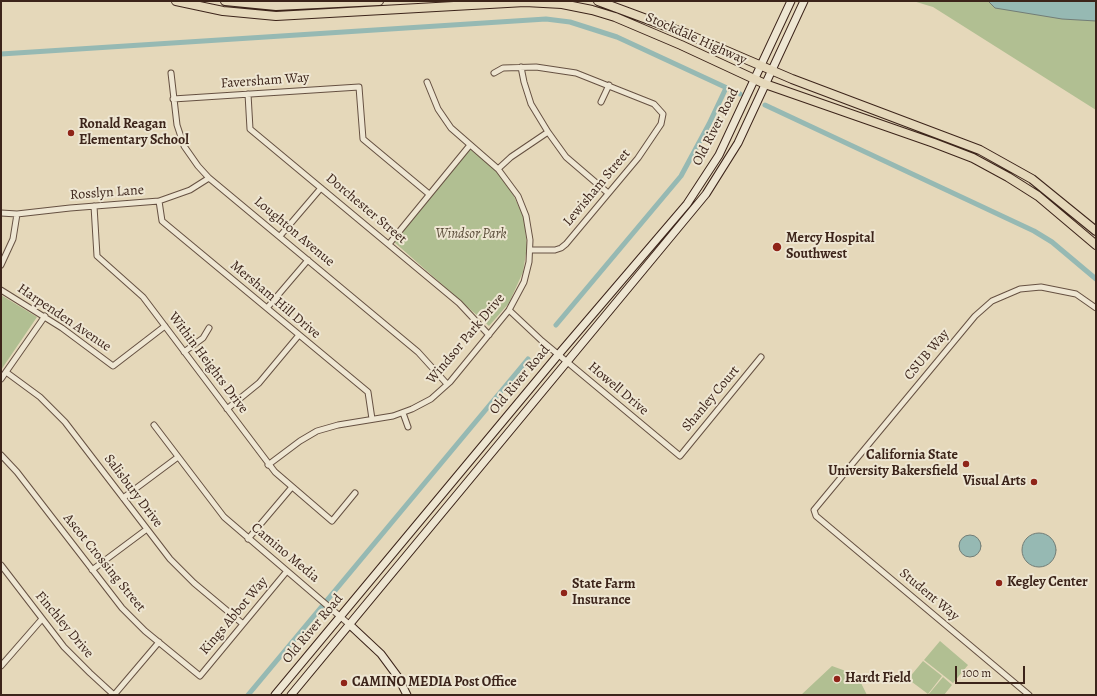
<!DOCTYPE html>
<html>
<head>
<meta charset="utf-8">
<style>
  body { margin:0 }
  #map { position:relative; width:1097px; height:696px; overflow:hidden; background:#e5d8ba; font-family:Alegreya,serif }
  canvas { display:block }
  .frame { position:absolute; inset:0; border:2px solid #3c241a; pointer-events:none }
  .scale { position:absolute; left:955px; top:666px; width:70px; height:18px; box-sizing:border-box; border:2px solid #3c241a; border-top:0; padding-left:5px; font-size:12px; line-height:14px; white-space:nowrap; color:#3c241a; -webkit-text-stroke:3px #eee6d2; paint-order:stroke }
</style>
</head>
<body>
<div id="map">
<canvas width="1097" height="696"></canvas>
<div class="frame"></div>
<div class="scale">100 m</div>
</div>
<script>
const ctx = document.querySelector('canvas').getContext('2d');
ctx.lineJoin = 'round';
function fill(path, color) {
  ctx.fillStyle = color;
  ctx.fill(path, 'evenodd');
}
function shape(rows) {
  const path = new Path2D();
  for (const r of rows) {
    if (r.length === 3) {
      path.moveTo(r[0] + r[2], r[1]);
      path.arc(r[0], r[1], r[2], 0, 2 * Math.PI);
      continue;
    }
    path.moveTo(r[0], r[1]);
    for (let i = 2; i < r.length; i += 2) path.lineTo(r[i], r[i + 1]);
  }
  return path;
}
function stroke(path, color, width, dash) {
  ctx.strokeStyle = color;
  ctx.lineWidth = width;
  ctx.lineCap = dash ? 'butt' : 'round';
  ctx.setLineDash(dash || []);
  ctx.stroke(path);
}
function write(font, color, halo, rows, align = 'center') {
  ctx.font = font + ' Alegreya,serif';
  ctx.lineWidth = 4;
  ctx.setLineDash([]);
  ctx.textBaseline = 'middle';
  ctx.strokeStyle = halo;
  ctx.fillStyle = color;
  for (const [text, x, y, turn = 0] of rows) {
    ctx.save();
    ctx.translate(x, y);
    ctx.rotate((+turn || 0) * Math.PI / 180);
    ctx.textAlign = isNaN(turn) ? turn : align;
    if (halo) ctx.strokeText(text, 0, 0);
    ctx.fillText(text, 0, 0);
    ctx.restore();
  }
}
fill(shape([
  [913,1,1096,1,1096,110,933,7],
  [470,149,499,173,513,194,524,218,527,247,523,272,509,303,489,326,393,241],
  [1,295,37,317,1,370],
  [940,641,968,665,953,683,924,660],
  [923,661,942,676,928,694,908,679],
  [832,666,843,670,852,675,861,683,867,695,801,695],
  [943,677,952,685,944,695,928,695]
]), '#b1bf92');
const water = shape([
  [988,1,1096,1,1096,21,1062,19,995,8,988,1],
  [1039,550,17],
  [970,546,11]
]);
fill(water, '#96b9b3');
stroke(water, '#727d76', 1);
stroke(shape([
  [1,54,546,19,570,22,617,37,740,94],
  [765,105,1034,231,1052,242,1096,279],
  [556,325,681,176,709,124,726,88],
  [248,695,528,359]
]), '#96b9b3', 5);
const street = shape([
  [521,67,524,82,531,104,548,132,566,157,608,193],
  [171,73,177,125,184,146,198,166,209,178,418,352,447,384],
  [494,73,503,68,536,67,576,73,654,104,663,114,661,124,638,158,566,244,561,248,555,250,530,250],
  [248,94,250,129,459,303,489,335],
  [173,99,359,87,363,139,429,194],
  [601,102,609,85],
  [498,169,511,157,548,132],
  [159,201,162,221,368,392,372,419],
  [94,206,97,256,143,297,275,472,332,521,355,493],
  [1,213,17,214,70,208,159,201,190,190,209,178],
  [280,236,321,188],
  [389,244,470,145],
  [1,265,13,239,17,214],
  [1,290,62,328,113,366,165,326],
  [267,308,308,260],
  [509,310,542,341,680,456,761,357],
  [184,352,203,338,209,328],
  [6,372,40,397,65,422,170,559,194,583,243,624],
  [1,379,45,316],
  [227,409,259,383,299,335],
  [403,413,408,427],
  [154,425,224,517,350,625],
  [1,455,17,472,122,608,145,631,200,676,287,571],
  [268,465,300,441,317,431,338,425,393,416,412,409,431,399,450,382,509,310,524,282,529,262,530,240,526,216,518,196,498,169,451,128,438,109,427,82],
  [123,498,178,457],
  [248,539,292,487],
  [1,565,64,647,90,673,114,695],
  [92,570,147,529],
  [1,666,42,619],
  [114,695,159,642],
  [1029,695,816,516,814,510,975,316,992,301,1020,289,1041,287,1076,294,1096,308]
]);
const secondary = shape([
  [350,625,381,654,398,677,407,695],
  [275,695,558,355,687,204,719,155,791,1],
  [291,695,706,194,738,143,804,1]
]);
const primary = shape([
  [176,1,223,11,276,16,525,2,562,4,592,10,615,17,681,45,765,84,934,143,973,158,1008,177,1038,196,1096,245],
  [225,1,276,6,379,1],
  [598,1,687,34,792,79,980,150,1032,179,1096,231]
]);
stroke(street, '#665142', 7);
stroke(secondary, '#3c241a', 9);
stroke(primary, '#3c241a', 10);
stroke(street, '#eee6d2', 5);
stroke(secondary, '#eee6d2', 7);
stroke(primary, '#e5d8ba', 8);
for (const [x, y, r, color] of [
  [71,133,4,"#8f2418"],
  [777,247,5,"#8f2418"],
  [966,464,4,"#8f2418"],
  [1034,482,4,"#8f2418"],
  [999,583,4,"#8f2418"],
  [564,593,4,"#8f2418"],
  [837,679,4,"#8f2418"],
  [344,683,4,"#8f2418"]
]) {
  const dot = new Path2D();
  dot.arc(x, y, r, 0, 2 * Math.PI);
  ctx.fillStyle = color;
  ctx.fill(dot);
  stroke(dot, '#eee6d2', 1.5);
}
write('14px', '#3c241a', '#eee6d2', [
  ["Stockdale Highway",696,39,24],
  ["Faversham Way",265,81,-4],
  ["Old River Road",716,127,-63],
  ["Lewisham Street",597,188,-50],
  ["Rosslyn Lane",107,193,-4],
  ["Dorchester Street",366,209,40],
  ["Loughton Avenue",294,232,40],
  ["Mersham Hill Drive",275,300,40],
  ["Harpenden Avenue",64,318,34],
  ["Windsor Park Drive",466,339,-50],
  ["CSUB Way",927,355,-50],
  ["Within Heights Drive",208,363,53],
  ["Old River Road",520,380,-50],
  ["Howell Drive",618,389,40],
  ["Shanley Court",711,399,-50],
  ["Salisbury Drive",133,491,53],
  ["Camino Media",285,553,40],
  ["Ascot Crossing Street",104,563,51],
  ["Student Way",929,595,40],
  ["Kings Abbot Way",234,616,-50],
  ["Finchley Drive",64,625,50],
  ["Old River Road",313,629,-50]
]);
write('bold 14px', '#3c241a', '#eee6d2', [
  ["Ronald Reagan",79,125],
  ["Elementary School",79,141],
  ["Mercy Hospital",786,239],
  ["Southwest",786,255],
  ["California State",958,456,"right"],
  ["University Bakersfield",958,472,"right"],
  ["Visual Arts",1026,482,"right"],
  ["Kegley Center",1007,583],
  ["State Farm",572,585],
  ["Insurance",572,601],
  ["Hardt Field",845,679],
  ["CAMINO MEDIA Post Office",352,683]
], 'left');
write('italic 14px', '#594b38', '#eee6d2', [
  ["Windsor Park",471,235]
]);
</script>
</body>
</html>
